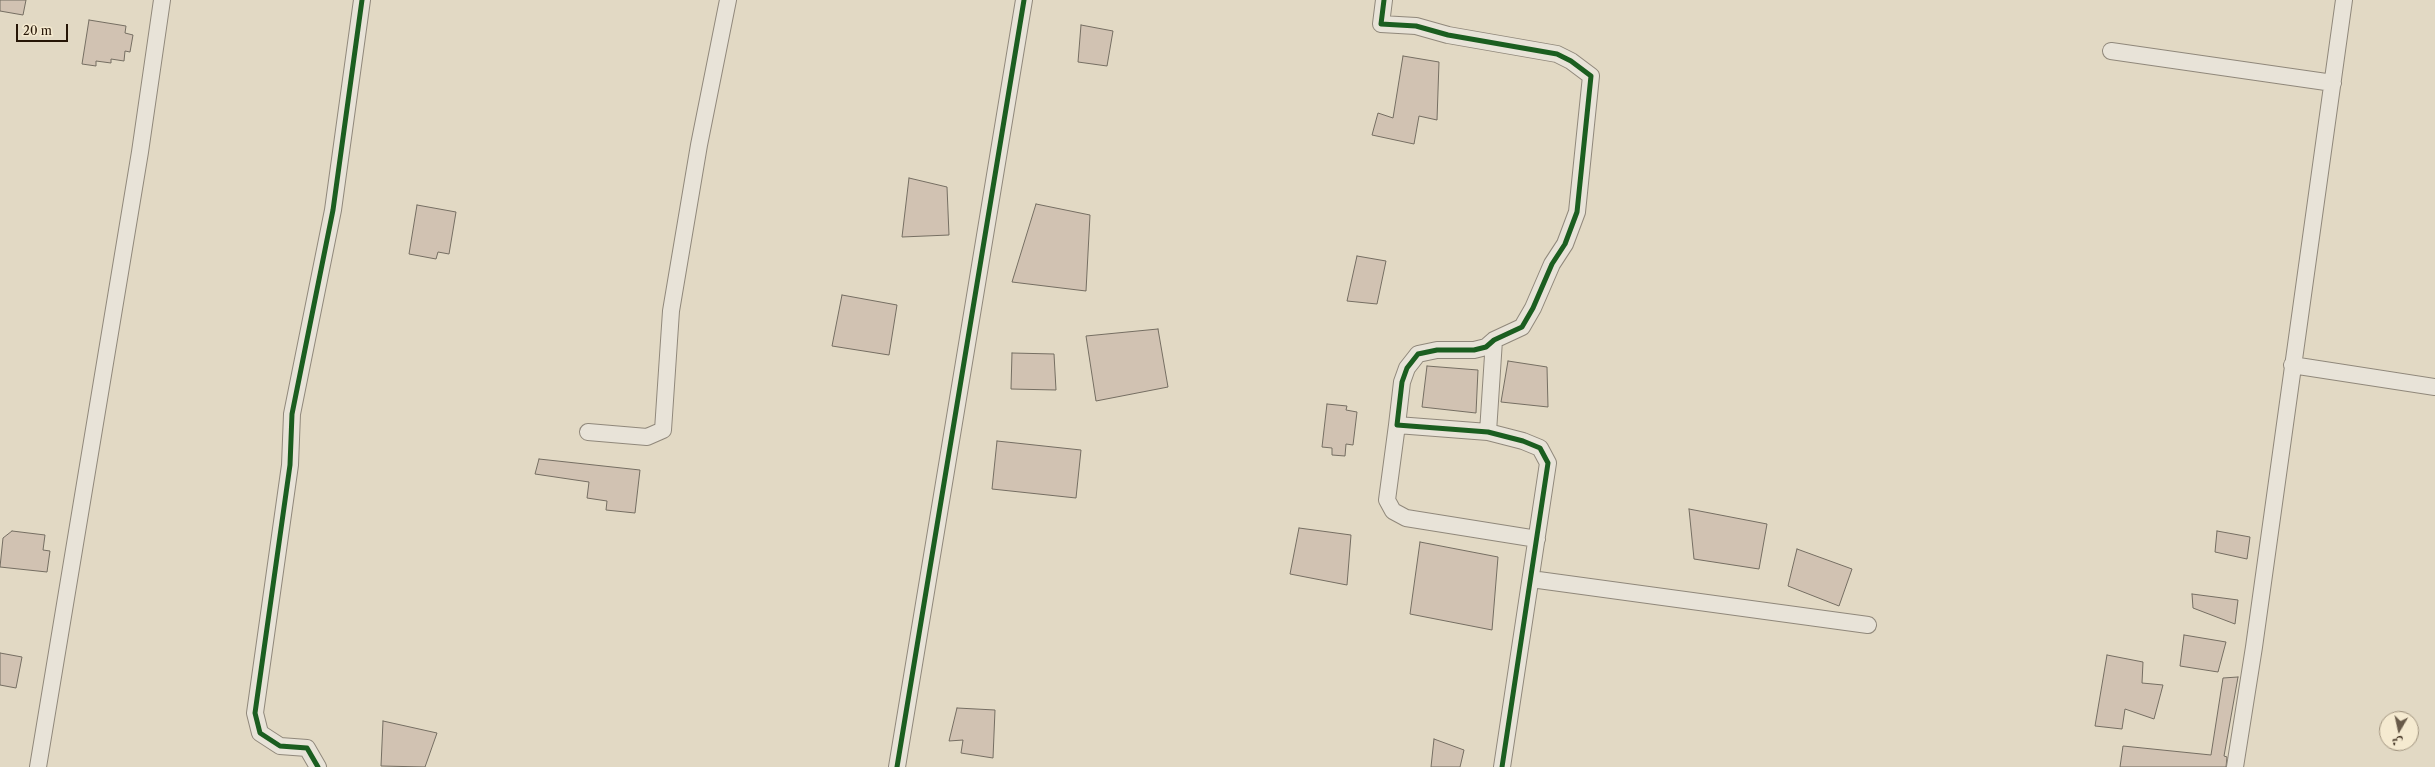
<!DOCTYPE html>
<html>
<head>
<meta charset="utf-8">
<style>
  body { margin:0 }
  #map { position:relative; width:2435px; height:767px; overflow:hidden; background:#e2d9c4; font-family:"Libre Caslon Text",Amiri,serif }
  canvas { display:block }
  .north { position:absolute; left:2379px; top:711px; width:40px; height:40px; box-sizing:border-box; background:#f5ead0; border:1px solid #a29580; border-radius:50%; rotate:189deg; font-size:11px; font-weight:700; line-height:16px; text-align:center; color:#261607 }
  .north::after { content:''; display:block; margin:auto; width:14px; height:18px; background:#685a49; clip-path:polygon(50% 0,100% 100%,50% 72%,0 100%) }
  .scale { position:absolute; left:16px; top:24px; width:52px; height:18px; box-sizing:border-box; border:2px solid #261607; border-top:0; padding-left:5px; font-size:12px; line-height:14px; white-space:nowrap; color:#261607; -webkit-text-stroke:3px #f5ead0; paint-order:stroke }
</style>
</head>
<body>
<div id="map">
<canvas width="2435" height="767"></canvas>
<div class="north">ش</div>
<div class="scale">20 m</div>
</div>
<script>
const ctx = document.querySelector('canvas').getContext('2d');
ctx.lineJoin = 'round';
function fill(path, color) {
  ctx.fillStyle = color;
  ctx.fill(path, 'evenodd');
}
function shape(rows) {
  const path = new Path2D();
  for (const r of rows) {
    path.moveTo(r[0], r[1]);
    for (let i = 2; i < r.length; i += 2) path.lineTo(r[i], r[i + 1]);
  }
  return path;
}
function stroke(path, color, width, dash) {
  ctx.strokeStyle = color;
  ctx.lineWidth = width;
  ctx.lineCap = dash ? 'butt' : 'round';
  ctx.setLineDash(dash || []);
  ctx.stroke(path);
}
const building = shape([
  [0,0,26,0,23,15,0,11,0,0],
  [89,20,126,26,125,33,133,35,130,52,125,51,124,61,111,59,111,63,96,61,96,66,82,64,89,20],
  [1081,25,1113,31,1107,66,1078,62,1081,25],
  [1403,56,1439,62,1437,120,1419,116,1414,144,1372,135,1378,113,1393,118,1403,56],
  [909,178,947,187,949,235,902,237,909,178],
  [1036,204,1090,215,1086,291,1012,282,1036,204],
  [417,205,456,212,449,254,438,252,436,259,409,254,417,205],
  [1357,256,1386,261,1377,304,1347,301,1357,256],
  [842,295,897,305,889,355,832,346,842,295],
  [1158,329,1168,387,1096,401,1086,336,1158,329],
  [1012,353,1054,354,1056,390,1011,389,1012,353],
  [1508,361,1547,367,1548,407,1501,402,1508,361],
  [1427,366,1478,370,1476,413,1422,407,1427,366],
  [1327,404,1347,406,1346,410,1357,412,1353,445,1346,444,1345,456,1332,455,1332,448,1322,447,1327,404],
  [997,441,1081,450,1076,498,992,489,997,441],
  [539,459,640,470,635,513,606,510,607,501,587,498,589,482,535,474,539,459],
  [1689,509,1767,524,1759,569,1694,559,1689,509],
  [1299,528,1351,535,1347,585,1290,574,1299,528],
  [12,531,45,535,43,550,50,551,47,572,0,567,3,538,12,531],
  [2217,531,2250,537,2247,559,2215,552,2217,531],
  [1420,542,1498,557,1492,630,1410,614,1420,542],
  [1797,549,1852,569,1839,606,1788,586,1797,549],
  [2192,594,2238,600,2235,624,2193,608,2192,594],
  [2184,635,2226,642,2218,672,2180,666,2184,635],
  [0,653,22,657,16,688,0,685,0,653],
  [2107,655,2143,662,2142,683,2163,685,2154,719,2125,709,2122,729,2095,726,2107,655],
  [2238,677,2224,756,2227,757,2226,767,2120,767,2123,746,2211,755,2223,678,2238,677],
  [957,708,995,710,993,758,961,753,963,740,949,741,957,708],
  [383,721,437,733,425,767,381,766,383,721],
  [1434,739,1464,750,1460,767,1431,767,1434,739]
]);
fill(building, '#d1c2b2');
stroke(building, '#756e62', 1);
const minor = shape([
  [1384,0,1381,24,1416,26,1448,35,1557,54,1571,61,1591,76,1577,212,1565,244,1552,264,1533,308,1522,327,1494,340,1486,347,1474,350,1437,350,1418,354,1407,368,1402,382,1397,425,1488,432,1523,441,1540,448,1548,463,1502,767],
  [2111,51,2333,83],
  [2292,365,2435,387],
  [1397,425,1387,500,1393,511,1406,518,1537,539],
  [588,432,647,437,663,430,671,311,699,145,728,0],
  [1488,432,1494,340],
  [1531,579,1868,625],
  [38,767,140,152,162,0],
  [318,767,307,748,280,746,260,733,255,713,290,465,292,414,333,210,362,0],
  [897,767,1024,0],
  [2235,767,2254,647,2344,0]
]);
stroke(minor, '#90887b', 18);
stroke(minor, '#e8e3d8', 16);
stroke(shape([
  [1384,0,1381,24,1416,26,1448,35,1557,54,1571,61,1591,76,1577,212,1565,244,1552,264,1533,308,1522,327,1494,340,1486,347,1474,350,1437,350,1418,354,1407,368,1402,382,1397,425,1488,432,1523,441,1540,448,1548,463,1502,767],
  [318,767,307,748,280,746,260,733,255,713,290,465,292,414,333,210,362,0],
  [897,767,1024,0]
]), '#1b5e20', 5);
</script>
</body>
</html>
